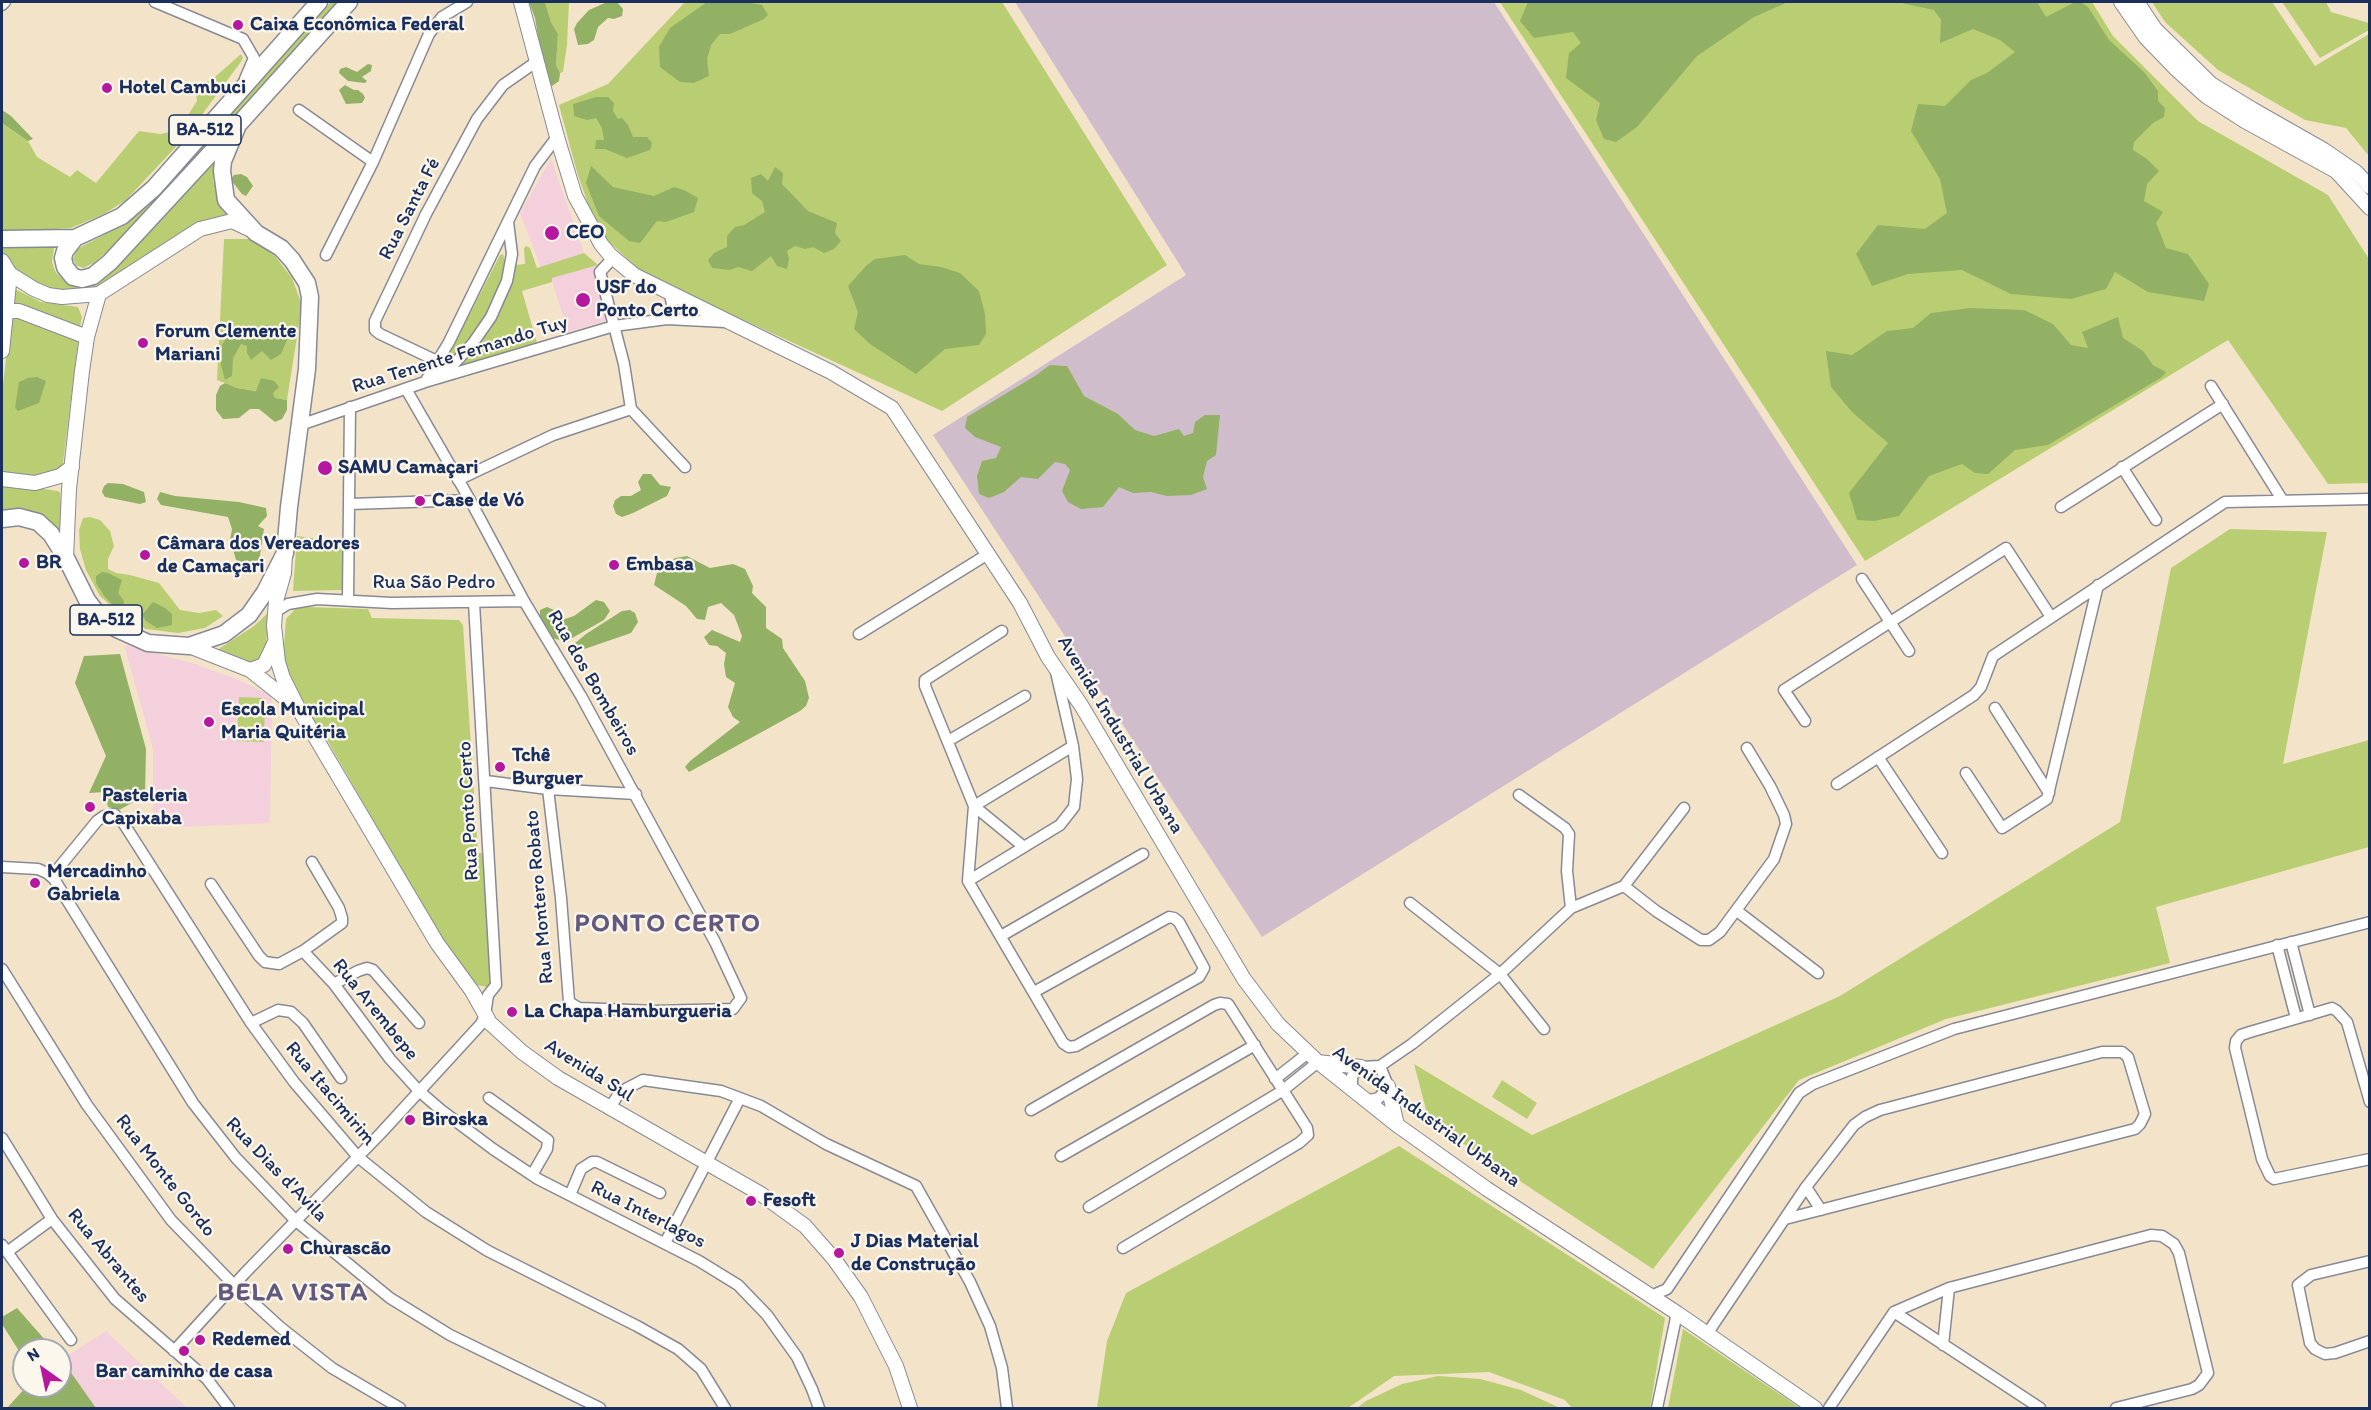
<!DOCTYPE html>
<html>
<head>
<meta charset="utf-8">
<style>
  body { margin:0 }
  #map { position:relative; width:2371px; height:1410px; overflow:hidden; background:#f3e4c9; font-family:Itim,sans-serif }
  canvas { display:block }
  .frame { position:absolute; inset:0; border:3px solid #1b2f5e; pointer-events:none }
  .north { position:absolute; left:12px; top:1338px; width:60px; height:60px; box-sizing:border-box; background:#fbf7ec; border:2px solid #a1a7b3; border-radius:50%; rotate:327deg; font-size:16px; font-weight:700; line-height:24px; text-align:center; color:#1b2f5e }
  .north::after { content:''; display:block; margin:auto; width:21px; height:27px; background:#b5179e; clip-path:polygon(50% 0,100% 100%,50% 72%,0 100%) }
</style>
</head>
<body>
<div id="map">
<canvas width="2371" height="1410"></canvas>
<div class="frame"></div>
<div class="north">N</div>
</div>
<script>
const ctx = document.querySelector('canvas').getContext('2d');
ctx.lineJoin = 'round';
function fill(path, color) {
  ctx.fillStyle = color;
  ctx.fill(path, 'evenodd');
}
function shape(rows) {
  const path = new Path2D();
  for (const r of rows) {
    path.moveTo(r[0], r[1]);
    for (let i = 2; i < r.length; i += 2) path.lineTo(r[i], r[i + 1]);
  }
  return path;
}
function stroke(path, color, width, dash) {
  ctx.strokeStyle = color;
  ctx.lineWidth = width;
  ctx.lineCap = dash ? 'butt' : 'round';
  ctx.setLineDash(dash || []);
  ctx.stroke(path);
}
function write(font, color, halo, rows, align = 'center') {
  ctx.font = font + ' Itim,sans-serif';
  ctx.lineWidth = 4.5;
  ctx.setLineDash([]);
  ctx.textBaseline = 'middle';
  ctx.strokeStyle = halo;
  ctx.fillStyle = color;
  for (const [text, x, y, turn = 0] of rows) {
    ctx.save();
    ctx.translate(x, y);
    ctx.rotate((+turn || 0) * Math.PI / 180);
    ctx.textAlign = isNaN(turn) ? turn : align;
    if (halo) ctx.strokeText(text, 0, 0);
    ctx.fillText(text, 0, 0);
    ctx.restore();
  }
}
fill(shape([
  [551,159,584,253,541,267,520,213],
  [598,265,615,318,568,332,551,278],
  [124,645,195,664,236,679,272,696,270,823,182,827,153,815,153,748],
  [106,1331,187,1408,96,1408,62,1359]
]), '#f4cfdc');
fill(shape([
  [1015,2,1494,2,1857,565,1262,937,933,435,1186,275]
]), '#d0bdcc');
fill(shape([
  [331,2,338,2,127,234,94,263,83,268,76,265,73,259,77,249,117,228,149,205],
  [545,2,569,2,567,45,563,72,560,73,556,65,558,34,551,22],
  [685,2,1002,2,1167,265,942,411,645,275,605,238,589,207,577,172,559,105,608,84],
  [1500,2,2092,2,2113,36,2198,121,2328,195,2369,259,2369,483,2328,484,2228,340,1865,561],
  [2152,2,2272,2,2315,66,2369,34,2369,156,2346,128,2305,120,2218,70,2165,22],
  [2282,2,2326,2,2331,12,2369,23,2369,30,2320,58],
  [241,54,243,58,240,63,187,135,126,200,104,214,71,228,2,232,2,123,28,141,37,157,70,177,77,170,96,183,139,131,160,134,170,132,188,115,197,101,196,93,198,87,215,77],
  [218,157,213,180,220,200,232,219,220,217,198,223,100,288,68,293,35,285,2,257,2,247,54,247,52,262,55,271,66,283,85,288,98,283],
  [224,239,252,239,275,256,292,278,302,305,287,400,275,398,273,393,237,388,217,380],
  [526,246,530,248,537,268,584,253,598,265,552,278,552,282,522,291,537,343,454,369,449,367,446,360,500,255,503,254,506,266,525,264,524,248],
  [15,289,41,302,78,307,82,317,79,332,12,304],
  [15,316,77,340,78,342,62,471,39,478,2,475,2,393,10,324,11,318],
  [2,483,58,491,60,493,63,534,54,527,2,512],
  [90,517,100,520,110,531,114,546,108,559,108,569,116,573,130,575,159,583,180,610,199,613,216,610,223,616,205,628,178,633,146,629,125,618,100,596,86,570,80,549,79,530,83,518],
  [2230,529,2327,532,2283,764,2369,740,2369,847,2156,907,2170,963,1946,1019,1799,1080,1653,1269,1429,1121,1414,1064,1532,1135,1840,996,2120,822,2171,568],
  [297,536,342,542,343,590,293,591],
  [305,607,368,609,372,618,459,620,463,625,478,853,486,853,491,983,487,987,477,985,441,938,326,738,287,679,283,659,286,619,295,609],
  [268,613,266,650,261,660,252,664,217,650,254,626],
  [239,697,265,698,264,742,237,741],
  [1502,1080,1537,1103,1527,1119,1492,1097],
  [1399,1146,1665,1318,1650,1408,1572,1408,1565,1400,1489,1372,1394,1376,1348,1408,1097,1408,1107,1341,1126,1293],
  [1683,1329,1800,1408,1668,1408],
  [1438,1376,1480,1379,1521,1390,1560,1408,1357,1408,1366,1401,1402,1384]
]), '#b9ce72');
fill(shape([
  [529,2,545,2,551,22,558,34,556,65,560,73,559,81,552,86,545,78,535,18],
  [607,2,617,2,623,9,622,16,614,19,608,18,598,27,594,40,588,44,578,45,574,29,577,23,589,10],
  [707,2,745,2,762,5,768,15,764,19,730,34,720,34,711,45,707,59,709,76,694,83,680,82,660,67,659,47,670,28],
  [1528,2,1788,2,1754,17,1697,56,1637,127,1616,142,1604,139,1596,120,1600,103,1566,78,1569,53,1581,43,1573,32,1534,38,1520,21],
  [1897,2,2037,2,2046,17,2075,2,2080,2,2088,7,2109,40,2144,72,2158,91,2158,101,2165,108,2164,117,2153,123,2134,142,2133,150,2147,159,2159,171,2147,184,2144,201,2163,212,2156,223,2166,248,2188,254,2209,284,2204,301,2148,292,2115,272,2106,289,2071,299,2011,294,1962,270,1908,274,1872,286,1856,254,1878,225,1925,229,1947,213,1940,179,1911,131,1918,104,1945,106,1971,80,1987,73,2015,52,2000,40,1973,29,1940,43,1941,20,1934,10],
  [368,64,372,65,371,71,362,77,367,81,365,83,348,81,339,73,340,69,346,67,357,72],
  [345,85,354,90,358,90,363,94,365,98,362,103,346,104,339,90],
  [596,97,608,97,614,103,613,111,618,119,622,118,628,125,633,137,647,137,652,143,650,150,627,158,605,149,595,149,596,140,604,140,602,128,596,118,587,120,574,116,573,104],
  [2,110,11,116,33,139,28,141,2,123],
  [591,166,613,187,654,196,674,187,684,190,698,198,694,212,666,222,657,221,640,243,629,241,599,216,586,183],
  [775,167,783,173,782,184,808,211,837,223,835,233,841,241,834,249,824,253,813,247,805,249,795,246,787,251,789,259,787,269,777,266,771,256,752,271,738,267,730,270,712,268,708,260,714,253,727,247,727,236,735,227,744,225,765,212,762,201,752,193,751,178,761,174,768,181],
  [241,174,247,177,253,186,246,196,242,194,231,180,234,175],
  [905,255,919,264,941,267,960,273,979,291,985,314,986,334,979,345,945,349,916,374,870,344,854,329,858,312,848,286,866,266,875,259],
  [1970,308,2024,310,2053,324,2071,345,2088,348,2082,332,2118,317,2123,338,2143,351,2153,365,2166,372,2162,377,2048,445,2015,450,1988,474,1975,473,1962,464,1929,476,1899,516,1874,521,1857,520,1849,493,1888,443,1852,412,1831,387,1826,351,1852,355,1887,331,1913,328,1931,313],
  [246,325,257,328,267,325,279,326,290,333,281,354,271,360,262,351,251,360,247,353,247,346,241,344,233,358,232,376,225,380,221,365,222,345,230,332],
  [1050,365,1067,366,1084,396,1118,414,1135,430,1154,436,1179,429,1184,436,1193,433,1195,422,1205,415,1220,415,1216,455,1207,461,1203,477,1207,489,1191,495,1167,496,1151,492,1133,493,1119,487,1103,507,1081,509,1068,502,1062,491,1070,470,1065,464,1055,462,1038,479,1021,477,1004,492,989,498,979,494,977,476,982,461,996,458,1001,447,975,437,965,428,967,417,1035,376],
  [37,377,46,381,39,403,18,411,15,408,19,382,28,378],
  [261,378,274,381,279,387,273,393,275,398,287,400,287,410,282,419,275,422,259,409,250,409,239,418,223,419,216,410,216,395,220,386,225,383,237,388,256,391],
  [643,474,651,474,660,485,671,487,667,496,633,513,622,517,616,514,613,506,615,500,621,496,631,496,641,490,638,482],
  [108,483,123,484,144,492,146,502,140,504,105,497,102,492,104,486],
  [160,492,175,496,239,502,266,508,267,516,258,526,264,529,259,562,248,567,237,563,230,540,232,529,228,517,161,505,157,499],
  [687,556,710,568,733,564,745,569,753,586,752,593,766,607,766,628,782,639,783,648,805,681,809,698,806,706,800,711,689,772,685,767,690,761,740,722,733,717,728,707,735,683,726,677,724,664,726,653,717,646,709,645,704,637,712,630,740,642,742,636,734,615,721,603,708,607,705,620,697,619,686,606,654,585,657,573,675,558],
  [102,572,108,573,122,580,118,593,124,601,123,611,114,606,105,597,96,583,96,576],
  [596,600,604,602,610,611,604,620,565,642,550,637,540,623,540,610,547,607,554,610,562,620,574,616],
  [153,602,165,608,172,614,172,625,157,628,146,621,142,615],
  [630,610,635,613,638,622,631,633,570,654,568,649,586,634,622,611],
  [120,654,146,749,145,796,119,810,108,807,105,792,89,793,106,756,75,683,84,656],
  [17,1308,54,1350,24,1350,24,1359,2,1324,2,1317],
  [60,1357,96,1408,7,1408,27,1386,60,1386]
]), '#92b164');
const minor = shape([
  [155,2,243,39,254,58,245,79],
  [2,5,5,2],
  [299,110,373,162],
  [326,255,373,162,429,34,442,17,467,2],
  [613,258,600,272,624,364,631,409,685,467],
  [667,319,673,309,670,294],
  [437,361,380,334,375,330,375,321,426,214,477,119,503,85,536,62],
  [435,376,453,365,473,343,491,317,507,281,512,254,508,222],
  [425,382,449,342,535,166,557,137],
  [2211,386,2283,501],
  [406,389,470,500,524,601,581,696,715,942,741,998,733,1009,655,1011,579,1008,569,1002,561,898,548,789],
  [300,425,425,382,614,326,667,319,725,322],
  [2122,467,2156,520],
  [458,480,553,435,631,409],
  [350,504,470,500],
  [2061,507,2223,404],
  [1862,579,1909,651],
  [348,599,350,407],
  [275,612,288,604,317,599,392,603,524,601],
  [1002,631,925,680,925,686,974,806,968,881,1060,825,1074,807,1077,779,1073,746,1056,672],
  [859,634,988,554],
  [1995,708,2049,793],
  [1805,721,1784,690,2006,548,2051,617],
  [948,741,1025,696],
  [1878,757,1942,853],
  [1966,773,2002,828,2047,799,2098,585],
  [486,781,548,789,636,794],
  [1837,784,1974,695,1981,687,1993,656,2225,502,2370,499],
  [1024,847,974,806,1073,746],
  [2,867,38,869,47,873,54,879,193,1103,236,1158,296,1221,390,1298,450,1335,600,1408],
  [52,876,97,821,104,816,114,814,124,824,251,1023,294,1082,358,1157,426,1212,488,1251,637,1326,678,1349,701,1369,725,1408],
  [968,881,1063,1043,1069,1047,1076,1046,1199,977,1204,968,1179,922,1174,918,1169,917,1034,992],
  [211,884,259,956,265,962,279,964,303,951,342,923,342,918,339,908,312,862],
  [1624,886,1656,911,1701,940,1709,940,1720,932,1774,859,1786,824,1784,815,1770,786,1747,748],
  [1410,903,1500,974,1544,1029],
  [1571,908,1624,886,1684,808],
  [1737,911,1818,973],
  [1001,936,1143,854],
  [2291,942,2310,1015],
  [2277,945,2296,1018],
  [303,951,334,984,390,1059,419,1091,441,1110,493,1149,538,1179,699,1261,738,1285,767,1315,797,1357,812,1389,819,1408],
  [2,969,87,1105,171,1220,234,1285,280,1327,332,1368,400,1408],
  [334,984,358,971,367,968,373,970,419,1023],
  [251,1023,278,1010,291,1012,303,1023,341,1078],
  [1275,1079,1308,1053],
  [1352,1090,1352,1076,1361,1067,1380,1066,1412,1044,1500,974,1571,908,1567,871,1569,834,1565,828,1519,795],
  [489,1098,548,1140,547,1149,532,1175],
  [1365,1101,1379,1098,1388,1086,1380,1066],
  [2370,1102,2347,1022,2337,1011,2332,1008,2250,1032,2241,1035,2236,1041,2235,1048,2262,1159,2270,1176,2274,1179,2370,1159],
  [609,1109,620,1092,643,1080,721,1091,761,1106,826,1144,916,1186,970,1282,990,1326,1002,1368,1007,1408],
  [1031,1110,1214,1005,1220,1003,1228,1004,1307,1128,1308,1135,1299,1143,1123,1248],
  [2,1138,52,1219,115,1299,207,1379,229,1408],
  [1061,1156,1255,1045],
  [1806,1187,1821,1210],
  [570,1195,581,1169,592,1162,597,1162,660,1193],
  [1089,1207,1282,1091,1318,1062],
  [665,1243,740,1098],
  [2,1245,71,1340],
  [7,1252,52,1219],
  [2370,1261,2311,1275,2298,1285,2310,1343,2315,1349,2325,1354,2335,1353,2370,1341],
  [1651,1296,1667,1289,1799,1093,1813,1084,1954,1029,2370,922],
  [1894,1312,2040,1408],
  [1707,1334,1806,1187,1854,1125,1865,1117,1880,1110,2102,1052,2122,1052,2128,1057,2145,1114,2140,1124,2135,1129,1785,1219],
  [1943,1345,1949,1288],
  [174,1351,245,1273,381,1133,481,1024,485,1015,488,995,496,985,474,603],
  [1657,1408,1677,1313],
  [1829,1408,1894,1312,1949,1288,2151,1235,2162,1236,2174,1244,2179,1253,2208,1373,2199,1385,2192,1389,2116,1408]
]);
const tertiary = shape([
  [521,2,557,137,575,196,601,244,610,255,634,275,831,372,892,408,1020,603,1048,657,1081,705,1244,979,1278,1024,1318,1062,1397,1125,1487,1189,1677,1313,1815,1408],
  [2121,2,2146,38,2175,68,2206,96,2245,121,2336,171,2370,208],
  [2137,2,2155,29,2211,84,2252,109,2324,150,2356,172,2370,187],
  [2,261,10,274,34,289,48,295,62,297,99,294],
  [7,311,19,311,87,337],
  [2,351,10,274],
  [2,479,35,483,60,476,72,467],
  [285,554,284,573,276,601,274,626,278,662,283,678,298,708,437,943,472,991,490,1023,522,1052,558,1078,761,1194,805,1226,834,1259,861,1297,896,1366,910,1408],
  [66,558,69,489,82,371,87,337,99,294,200,229,232,221,251,230],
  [189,646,250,670,294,705],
  [250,670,264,665,275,642],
  [1318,1062,1361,1067],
  [1388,1086,1397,1125]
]);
const primary = shape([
  [75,238,65,251,63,258,65,267,73,277,82,279,93,276,110,262,233,129],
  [2,239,75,238,122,216,154,188,319,2],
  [2,519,19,517,38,522,51,534,66,558,87,600,96,612,117,629,148,643,189,646,224,634,249,615,265,592,285,553,289,507,307,369,310,297,307,283,292,260,281,248,256,233,226,200,222,171,223,161,238,125,349,2]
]);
stroke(minor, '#878a94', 13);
stroke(tertiary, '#878a94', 16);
stroke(primary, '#878a94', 19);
stroke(minor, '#fff', 10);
stroke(tertiary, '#fff', 14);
stroke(primary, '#fff', 16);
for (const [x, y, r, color] of [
  [238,25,6,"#b5179e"],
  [107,88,6,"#b5179e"],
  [552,233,8,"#b5179e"],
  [583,300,8,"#b5179e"],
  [143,343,6,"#b5179e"],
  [325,468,8,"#b5179e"],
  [420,501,6,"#b5179e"],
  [145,555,6,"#b5179e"],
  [24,563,6,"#b5179e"],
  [614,565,6,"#b5179e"],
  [209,722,6,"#b5179e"],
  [500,767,6,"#b5179e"],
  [90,807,6,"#b5179e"],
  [35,883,6,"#b5179e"],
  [512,1012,6,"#b5179e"],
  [410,1120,6,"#b5179e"],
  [751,1201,6,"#b5179e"],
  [288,1249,6,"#b5179e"],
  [839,1253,6,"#b5179e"],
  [200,1340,6,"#b5179e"],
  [184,1351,6,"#b5179e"]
]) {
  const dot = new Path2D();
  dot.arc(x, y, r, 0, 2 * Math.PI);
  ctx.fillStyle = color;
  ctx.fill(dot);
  stroke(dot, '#fbf7ec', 2);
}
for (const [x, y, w] of [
  [205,130,72],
  [106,620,72]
]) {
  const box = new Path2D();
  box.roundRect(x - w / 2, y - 15, w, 30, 4.5);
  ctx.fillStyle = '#fbf7ec';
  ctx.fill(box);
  stroke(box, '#1b2f5e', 1.5);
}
write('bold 18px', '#1b2f5e', null, [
  ["BA-512",205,130],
  ["BA-512",106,620]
]);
write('bold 20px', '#1b2f5e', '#fbf7ec', [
  ["Caixa Econômica Federal",250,25],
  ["Hotel Cambuci",119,88],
  ["CEO",566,233],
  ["USF do",596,288],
  ["Ponto Certo",596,311],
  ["Forum Clemente",155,332],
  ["Mariani",155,355],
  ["SAMU Camaçari",338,468],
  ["Case de Vó",432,501],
  ["Câmara dos Vereadores",157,544],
  ["de Camaçari",157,567],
  ["BR",36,563],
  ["Embasa",626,565],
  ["Escola Municipal",221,710],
  ["Maria Quitéria",221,733],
  ["Tchê",512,756],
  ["Burguer",512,779],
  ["Pasteleria",102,796],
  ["Capixaba",102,819],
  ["Mercadinho",47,872],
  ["Gabriela",47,895],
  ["La Chapa Hamburgueria",524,1012],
  ["Biroska",422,1120],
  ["Fesoft",763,1201],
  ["J Dias Material",851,1242],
  ["de Construção",851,1265],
  ["Churascão",300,1249],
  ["Redemed",212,1340],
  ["Bar caminho de casa",184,1372,"center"]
], 'left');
write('20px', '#1b2f5e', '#fbf7ec', [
  ["Rua Santa Fé",410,209,-63],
  ["Rua Tenente Fernando Tuy",460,355,-17],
  ["Rua São Pedro",434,583],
  ["Rua dos Bombeiros",593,683,60],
  ["Avenida Industrial Urbana",1120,735,59],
  ["Rua Ponto Certo",469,811,-93],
  ["Rua Montero Robato",540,897,-95],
  ["Rua Arembepe",375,1010,51],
  ["Avenida Sul",589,1071,32],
  ["Rua Itacimirim",330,1094,50],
  ["Avenida Industrial Urbana",1426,1117,36],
  ["Rua Dias d'Avila",276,1170,46],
  ["Rua Monte Gordo",165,1176,52],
  ["Rua Interlagos",648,1215,27],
  ["Rua Abrantes",108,1256,50]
]);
ctx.letterSpacing = '1.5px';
write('bold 26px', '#62597e', '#fbf7ec', [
  ["PONTO CERTO",668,924],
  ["BELA VISTA",293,1293]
]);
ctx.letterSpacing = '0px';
</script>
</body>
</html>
